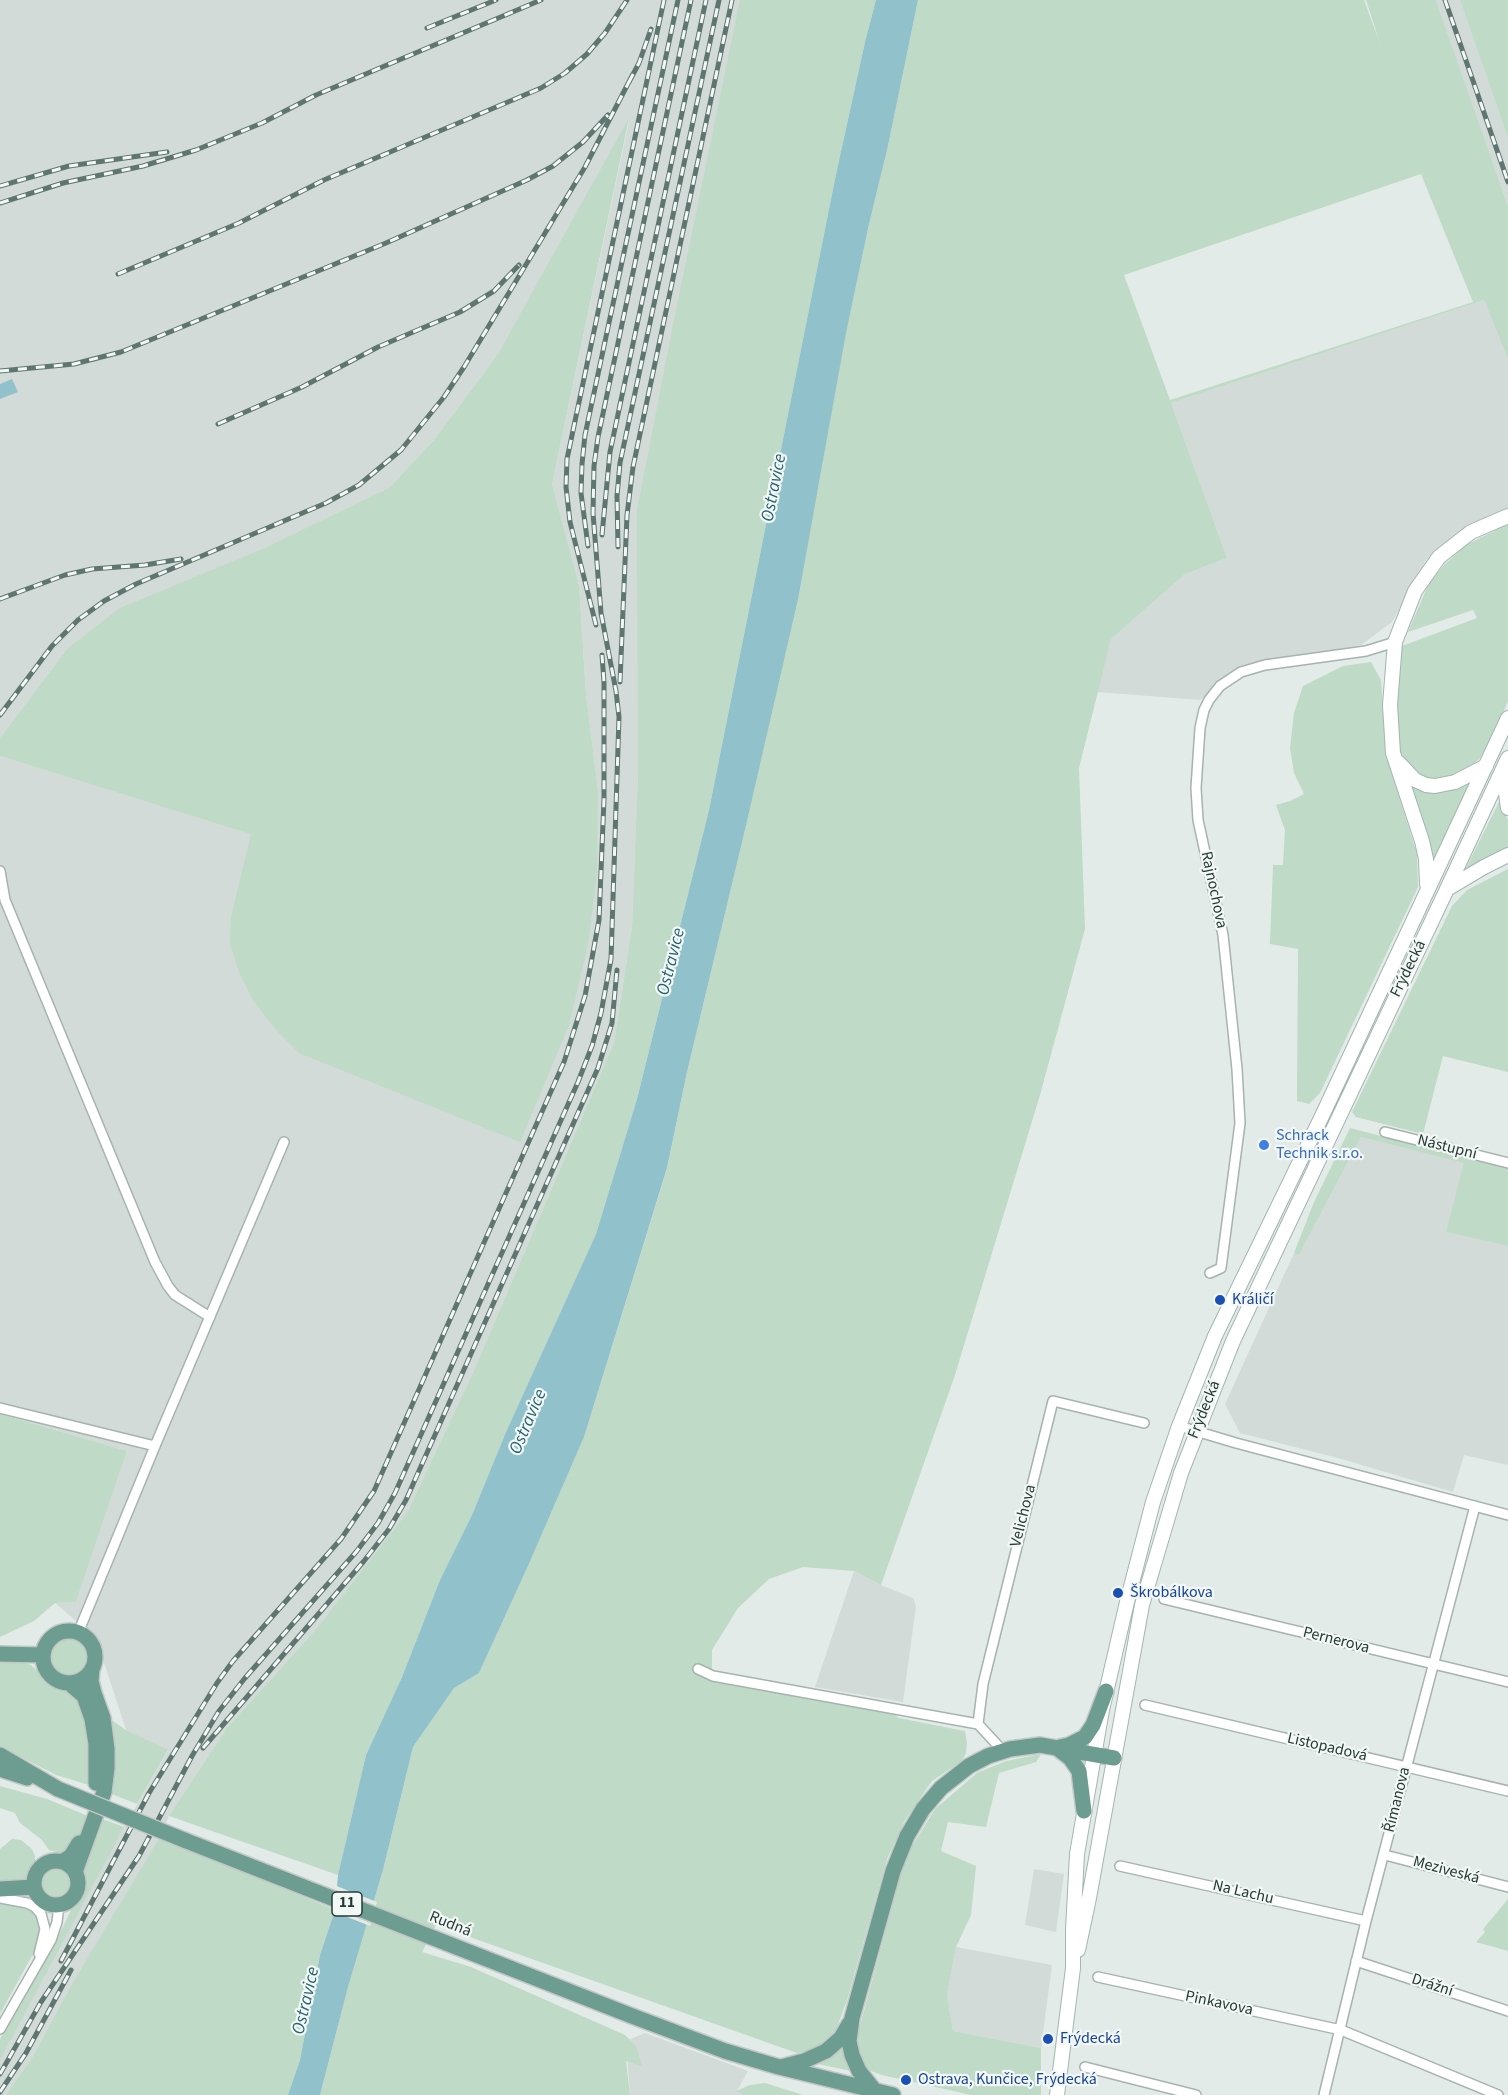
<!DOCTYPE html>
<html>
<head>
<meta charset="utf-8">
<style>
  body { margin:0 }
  canvas { display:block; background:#e3ebe8 }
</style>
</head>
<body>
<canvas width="1508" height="2095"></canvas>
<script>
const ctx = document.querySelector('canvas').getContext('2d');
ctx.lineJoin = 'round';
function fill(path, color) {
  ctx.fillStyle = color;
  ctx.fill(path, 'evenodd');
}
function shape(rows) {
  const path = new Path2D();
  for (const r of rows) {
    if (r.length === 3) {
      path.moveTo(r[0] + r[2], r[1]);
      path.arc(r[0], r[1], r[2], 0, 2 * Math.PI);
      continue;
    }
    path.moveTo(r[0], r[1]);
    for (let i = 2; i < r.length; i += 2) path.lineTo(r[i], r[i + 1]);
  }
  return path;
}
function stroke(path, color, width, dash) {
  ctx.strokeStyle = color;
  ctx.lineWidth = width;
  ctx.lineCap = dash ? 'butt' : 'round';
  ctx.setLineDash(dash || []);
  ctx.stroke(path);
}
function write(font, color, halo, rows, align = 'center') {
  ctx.font = font + ' "Source Sans 3",sans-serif';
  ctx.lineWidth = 4.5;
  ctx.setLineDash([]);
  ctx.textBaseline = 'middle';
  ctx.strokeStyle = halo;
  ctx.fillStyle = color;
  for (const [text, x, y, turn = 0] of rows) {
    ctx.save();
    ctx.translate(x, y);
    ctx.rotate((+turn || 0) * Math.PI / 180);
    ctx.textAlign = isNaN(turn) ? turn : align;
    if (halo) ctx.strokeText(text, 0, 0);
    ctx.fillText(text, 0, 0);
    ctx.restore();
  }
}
fill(shape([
  [0,0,741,0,638,771,632,927,614,1043,472,1375,408,1511,318,1627,227,1728,169,1816,156,1845,72,1984,32,2058,6,2095,0,2095,0,2060,97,1874,168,1751,126,1730,96,1638,55,1603,76,1602,127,1451,0,1414,0,756,155,804,598,791,586,695,579,585,552,484,629,121,498,354,434,440,389,488,67,649,0,738],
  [1436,0,1460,0,1508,138,1508,206],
  [1484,300,1508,359,1508,509,1475,522,1450,539,1426,560,1392,622,1361,645,1253,669,1200,700,1097,692,1111,639,1185,574,1227,558,1171,403],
  [1361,1137,1465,1163,1446,1232,1508,1246,1508,1465,1464,1455,1453,1492,1338,1458,1240,1433,1225,1404,1294,1253,1299,1255],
  [854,1571,881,1585,913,1598,916,1606,903,1702,815,1687],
  [1034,1869,1064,1874,1056,1932,1025,1925],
  [956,1947,1052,1965,1041,2048,953,2031,947,1995],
  [645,2033,748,2071,737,2091,744,2095,630,2095,626,2041]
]), '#d2dbd7');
fill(shape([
  [740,0,876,0,865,42,835,179,709,810,637,1099,596,1234,506,1432,472,1515,440,1580,402,1677,366,1755,338,1875,169,1816,227,1728,318,1627,408,1511,472,1375,614,1043,632,927,638,771,637,510,675,315],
  [918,0,1364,0,1381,46,1366,0,1436,0,1508,206,1508,359,1484,300,1171,403,1227,558,1185,574,1111,639,1079,768,1085,929,1040,1095,975,1309,954,1378,881,1585,854,1571,803,1567,769,1579,738,1608,712,1650,712,1681,893,1713,899,1718,965,1731,967,1743,966,1753,962,1761,932,1781,905,1820,887,1859,847,2000,836,2030,827,2041,814,2049,797,2053,436,1925,422,1952,471,1967,625,2035,636,2046,642,2066,626,2061,630,2095,320,2095,348,1987,383,1870,413,1747,454,1688,479,1673,528,1566,584,1437,667,1169,687,1072,744,834,818,488,843,346,869,224,888,146],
  [1421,174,1473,302,1170,400,1124,275],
  [1460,0,1508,0,1508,138],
  [629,118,552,484,579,585,586,695,598,791,597,874,588,944,569,1025,520,1142,299,1053,276,1030,253,1000,239,972,230,944,231,917,251,834,0,756,0,738,67,649,120,608,265,548,389,488,434,440,498,354],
  [1508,524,1508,701,1486,751,1468,771,1440,781,1420,777,1401,760,1399,743,1397,696,1402,646,1477,618,1473,610,1408,632,1429,583,1445,564,1466,545],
  [1371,662,1381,680,1386,755,1417,854,1418,887,1320,1093,1309,1104,1297,1101,1298,949,1270,944,1273,865,1283,865,1285,830,1276,805,1290,801,1304,794,1294,773,1290,748,1294,713,1303,686,1343,666],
  [1405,779,1471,781,1432,864],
  [1500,800,1508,821,1508,849,1463,874],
  [1508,869,1508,1072,1443,1056,1423,1134,1356,1117,1352,1112,1452,906,1467,890],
  [1350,1128,1508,1169,1508,1246,1446,1232,1464,1163,1361,1137,1299,1255,1294,1253,1314,1202],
  [0,1414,127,1451,76,1602,55,1603,34,1621,0,1637],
  [69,1657,19],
  [16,1660,31,1665,52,1685,72,1692,77,1696,90,1729,92,1786,56,1775,0,1746,0,1662],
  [107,1717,126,1730,168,1750,137,1804,109,1793],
  [1041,1754,1036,1762,999,1773,986,1827,948,1822,941,1851,976,1866,971,1915,956,1947,947,1995,953,2031,1041,2048,1041,2095,971,2095,882,2075,868,2070,859,2052,858,2033,906,1856,935,1809,977,1773,1006,1761],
  [0,1786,47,1799,88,1816,77,1845,63,1854,49,1850,42,1840,20,1823,15,1813,0,1808],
  [100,1818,124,1827,0,2060,0,2039,59,1935,82,1887,82,1875,80,1869],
  [160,1837,335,1910,320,1955,300,2060,288,2095,6,2095,32,2058,72,1984],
  [12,1839,21,1840,32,1849,35,1856,35,1868,27,1878,20,1881,0,1882,0,1849],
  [56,1882,14],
  [1508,1899,1508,1951,1476,1942,1485,1932,1483,1929],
  [0,1902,29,1910,35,1914,41,1927,38,1945,0,2014],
  [844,2045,851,2071,818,2064,830,2056],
  [765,2083,803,2095,744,2095,736,2091,750,2085]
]), '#bfdac6');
fill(shape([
  [876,0,918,0,888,146,869,224,846,333,798,599,744,834,687,1072,667,1168,584,1437,528,1566,479,1673,454,1688,413,1747,383,1870,348,1987,320,2095,288,2095,300,2060,320,1955,335,1910,338,1875,366,1755,402,1677,440,1580,472,1515,506,1432,596,1234,637,1099,709,810,835,179,865,42],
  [12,379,18,392,0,399,0,384]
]), '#91c1ca');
fill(shape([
  [334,1885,377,1902,370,1926,332,1911]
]), '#e3ebe8');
const street = shape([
  [0,871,5,900,155,1262,168,1286,175,1295,210,1317],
  [1385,1132,1508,1163],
  [1210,1273,1221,1268,1240,1123,1237,1069,1223,935,1198,820,1196,788,1200,728,1204,710,1209,700,1220,686,1241,672,1265,665,1366,651,1395,642],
  [0,1408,155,1446],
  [1179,1426,1236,1443,1508,1515],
  [1164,1599,1508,1682],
  [78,1633,155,1446,284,1142],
  [698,1669,713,1676,978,1724,1003,1751],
  [1145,1705,1508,1791],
  [978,1724,983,1684,1053,1401,1144,1423],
  [1385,1855,1508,1887],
  [1120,1866,1366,1921],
  [0,1898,27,1903,35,1907,41,1914,45,1929,39,1954],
  [1356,1961,1508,2011],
  [1098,1977,1341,2030,1498,2095],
  [0,2029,51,1940,57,1922,59,1905],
  [1085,2067,1196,2095],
  [1324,2095,1366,1921,1475,1506]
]);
const secondary = shape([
  [1399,763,1415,780,1426,785,1435,786,1455,782,1486,766],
  [1503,772,1508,808],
  [1427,884,1426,859,1422,841,1393,753,1390,705,1395,642,1415,591,1439,557,1471,532,1508,516],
  [1447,889,1484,867,1508,855],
  [1078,1950,1089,1898,1142,1605,1181,1473,1233,1341,1447,889,1508,758],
  [1057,2095,1073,1968,1073,1930,1077,1854,1102,1710,1127,1602,1153,1502,1179,1426,1215,1336,1322,1116,1508,718]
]);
const primary = shape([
  [69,1657,26],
  [0,1654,43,1655],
  [69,1683,84,1696,92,1719,96,1744,96,1783],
  [1060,1747,1069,1745,1085,1737,1093,1725,1106,1691],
  [1057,1748,1070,1758,1079,1771,1084,1811],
  [0,1755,58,1789],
  [0,1769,27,1778],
  [184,1840,632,2016,725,2051,779,2067,893,2095],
  [56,1883,22],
  [62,1862,71,1856,79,1843],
  [75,1872,104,1792,107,1768,107,1749,103,1718,94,1693,91,1681,92,1669],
  [0,1889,34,1887],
  [781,2067,804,2061,826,2051,841,2038,849,2024],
  [875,2091,859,2071,852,2055,849,2041,852,2018,893,1871,907,1836,923,1809,941,1788,969,1766,988,1756,1010,1749,1040,1745,1114,1758]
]);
stroke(street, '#a6b3af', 12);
stroke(secondary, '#a3b6af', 16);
stroke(primary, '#c2c8c6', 18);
stroke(street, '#fff', 9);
stroke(secondary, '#fff', 14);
stroke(primary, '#6d9c90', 15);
const rail = shape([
  [1445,0,1508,182],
  [427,28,496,0],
  [629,82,639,63,651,29],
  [0,186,69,166,167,152],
  [0,203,63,183,143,166,196,150,262,123,316,95,541,0],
  [118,274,239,223,324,180,541,88,565,73,587,54,605,33,627,0],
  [0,371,74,364,121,352,386,243,527,180,553,166,583,142,608,115],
  [218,424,302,387,378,347,460,312,494,291,519,265],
  [602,535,610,452,706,0],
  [588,546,581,493,582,464,585,435,678,0],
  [618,547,617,496,620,463,719,0],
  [0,599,65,575,92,569,145,565,181,559],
  [596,625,570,522,566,487,567,459,664,0],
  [620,682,627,515,633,467,732,0],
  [0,715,52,646,78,620,104,601,136,584,326,503,359,485,401,450,444,397,464,367,585,167,633,74],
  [203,1748,364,1561,389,1529,406,1500,598,1068,612,1023,617,970],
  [61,1961,149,1793,217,1683,233,1661,341,1539,374,1491,564,1062,585,996,599,920,604,799,604,682,602,655],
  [0,2074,41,2002,139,1856,192,1756,219,1711,245,1678,356,1552,378,1523,395,1493,578,1082,592,1046,601,1013,611,959,619,717,616,691,601,613,593,513,594,466,598,437,691,0],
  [0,2092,26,2053,71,1970]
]);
stroke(rail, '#5f7670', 5);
stroke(rail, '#f3f8f6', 3, [9]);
const primaryBridge = shape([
  [58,1789,184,1840]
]);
stroke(primaryBridge, '#c2c8c6', 18, []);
stroke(primaryBridge, '#6d9c90', 15);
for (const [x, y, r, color] of [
  [1264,1145,6,"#3f7fe0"],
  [1220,1300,6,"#1a4fb4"],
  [1118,1593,6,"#1a4fb4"],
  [1048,2039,6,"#1a4fb4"],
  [906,2080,6,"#1a4fb4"]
]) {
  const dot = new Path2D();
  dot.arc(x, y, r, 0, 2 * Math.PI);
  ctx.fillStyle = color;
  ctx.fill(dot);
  stroke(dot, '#f3f8f6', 2);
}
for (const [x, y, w] of [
  [347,1904,30]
]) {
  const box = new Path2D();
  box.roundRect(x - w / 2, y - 12, w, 24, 4.5);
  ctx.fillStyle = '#f3f8f6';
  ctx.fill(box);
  stroke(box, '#253b35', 1.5);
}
write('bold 15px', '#253b35', null, [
  ["11",347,1904]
]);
write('16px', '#253b35', '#f3f8f6', [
  ["Rajnochova",1213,890,78],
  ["Frýdecká",1409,969,-64],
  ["Nástupní",1447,1148,14],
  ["Frýdecká",1205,1410,-68],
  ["Velichova",1024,1516,-76],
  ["Pernerova",1336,1641,14],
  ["Listopadová",1327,1748,13],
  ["Římanova",1398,1800,-76],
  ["Meziveská",1446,1871,15],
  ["Na Lachu",1243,1893,13],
  ["Rudná",450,1925,22],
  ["Drážní",1432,1986,18],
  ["Pinkavova",1219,2004,12]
]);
write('16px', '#366cbe', '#f3f8f6', [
  ["Schrack",1276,1136],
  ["Technik s.r.o.",1276,1154]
], 'left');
write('16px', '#164399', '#f3f8f6', [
  ["Králičí",1232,1300],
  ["Škrobálkova",1130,1593],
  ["Frýdecká",1060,2039],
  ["Ostrava, Kunčice, Frýdecká",918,2080]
], 'left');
write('italic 18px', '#256470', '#f3f8f6', [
  ["Ostravice",775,488,-79],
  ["Ostravice",672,962,-76],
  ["Ostravice",529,1422,-67],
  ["Ostravice",307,2001,-77]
]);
</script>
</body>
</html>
